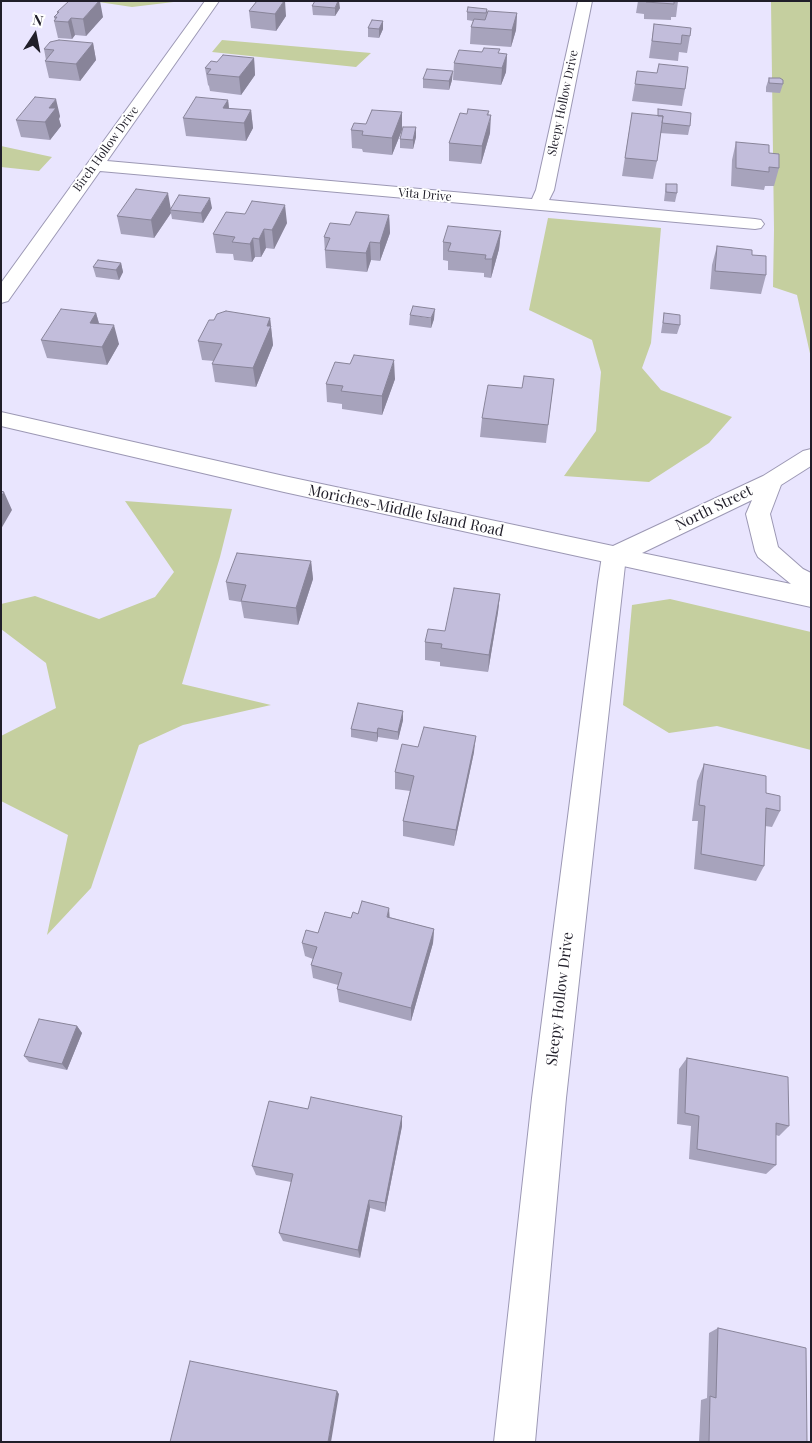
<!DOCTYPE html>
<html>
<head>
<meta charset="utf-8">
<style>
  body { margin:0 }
  #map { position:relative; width:812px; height:1443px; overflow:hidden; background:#e9e5fe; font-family:"Playfair Display",serif }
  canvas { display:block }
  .frame { position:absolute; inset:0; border:2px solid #201e29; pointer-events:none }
  .north { position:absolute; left:10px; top:10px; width:50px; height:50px; -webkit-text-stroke:4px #fff; paint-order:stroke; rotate:11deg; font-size:14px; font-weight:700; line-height:20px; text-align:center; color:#201e29 }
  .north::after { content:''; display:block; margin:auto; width:18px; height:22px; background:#201e29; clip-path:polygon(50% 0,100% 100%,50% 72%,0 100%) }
</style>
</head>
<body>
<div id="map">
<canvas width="812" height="1443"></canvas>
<div class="frame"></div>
<div class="north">N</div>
</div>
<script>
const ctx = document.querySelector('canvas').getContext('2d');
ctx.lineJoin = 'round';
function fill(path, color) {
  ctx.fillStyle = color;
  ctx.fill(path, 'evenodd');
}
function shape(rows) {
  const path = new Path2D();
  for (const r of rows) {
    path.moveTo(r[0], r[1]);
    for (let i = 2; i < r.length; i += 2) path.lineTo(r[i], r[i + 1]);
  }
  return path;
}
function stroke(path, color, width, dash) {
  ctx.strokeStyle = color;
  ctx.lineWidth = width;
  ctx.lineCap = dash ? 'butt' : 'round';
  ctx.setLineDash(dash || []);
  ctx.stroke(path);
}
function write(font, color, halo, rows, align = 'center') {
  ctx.font = font + ' "Playfair Display",serif';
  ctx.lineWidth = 4;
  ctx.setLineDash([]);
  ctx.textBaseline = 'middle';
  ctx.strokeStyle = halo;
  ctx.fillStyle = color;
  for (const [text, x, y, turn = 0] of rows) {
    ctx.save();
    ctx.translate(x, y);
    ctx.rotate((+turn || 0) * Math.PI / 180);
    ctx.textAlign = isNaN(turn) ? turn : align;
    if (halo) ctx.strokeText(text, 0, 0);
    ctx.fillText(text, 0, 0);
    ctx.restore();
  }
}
fill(shape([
  [92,1,182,1,132,7],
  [771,1,811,1,811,358,797,295,773,287,774,230],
  [222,40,371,53,356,67,212,52],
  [1,146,52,157,39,171,1,167],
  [548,218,661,228,651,343,642,368,661,390,732,417,709,443,649,482,564,476,596,431,601,372,592,340,529,310],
  [125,501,232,509,220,557,182,684,271,705,183,725,139,745,91,888,47,935,68,835,1,801,1,736,56,708,46,663,1,629,1,604,35,596,99,619,155,597,174,572],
  [670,599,811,632,811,750,717,726,669,733,623,705,632,605]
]), '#c5cf9f');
const street = shape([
  [205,1,219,1,107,161,532,199,536,190,578,1,592,1,554,190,549,200,755,219,761,220,764,224,761,228,755,229,100,171,8,301,1,303,1,283,205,1],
  [614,547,623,550,626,556,566,1098,535,1442,494,1442,532,1098,598,582,602,556,605,550,614,547]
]);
const secondary = shape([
  [1,412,284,476,613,546,763,476,803,451,811,449,811,466,781,485,770,514,778,547,803,569,811,573,811,607,284,492,1,426,1,412],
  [752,500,746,514,755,551,758,557,791,584,642,553,752,500]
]);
stroke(street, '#9c98b4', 2);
stroke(secondary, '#9c98b4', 2);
fill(street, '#fff');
fill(secondary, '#fff');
fill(shape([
  [257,1,286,16,276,31,251,28,249,11],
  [638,1,678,1,676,17,671,17,671,20,644,19,644,14,636,13],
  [312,6,340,8,335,16,313,15],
  [487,9,487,13,517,13,516,30,511,47,470,44,471,27,473,21,467,20,467,12],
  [57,12,103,17,86,36,75,35,72,39,58,38,54,21,55,20,54,17,57,14],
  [383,21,383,29,379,38,368,37,368,28],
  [654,24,690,36,687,53,679,52,678,61,649,58],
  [93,43,96,60,80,81,49,78,45,61,46,60,44,49],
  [499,54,507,54,506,72,501,85,453,80,454,63],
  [254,58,255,75,241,95,210,91,209,86,208,85,205,68,217,62],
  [657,73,685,89,682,106,632,101,635,84],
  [769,78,783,84,780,93,766,92,766,87],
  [423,79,452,80,449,90,423,88],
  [228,100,229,109,251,110,253,128,246,141,186,136,183,118],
  [402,112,402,130,392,155,363,152,362,149,352,148,351,130,366,124],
  [632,113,690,126,688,135,660,133,657,161,653,179,622,176],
  [488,115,490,133,481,164,449,161,449,143],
  [60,116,59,119,61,126,50,140,21,137,16,120],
  [416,127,416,137,413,149,400,148,400,139],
  [736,142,769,153,779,168,774,186,765,186,764,190,731,186,732,160],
  [666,184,677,193,675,202,664,201],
  [171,208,212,208,203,223,172,219,171,213,154,238,121,234,117,216],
  [389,215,390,233,380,261,371,260,367,272,326,268,324,237,350,225],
  [287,223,274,249,266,248,261,257,255,257,252,262,234,260,233,254,216,253,213,234],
  [501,231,499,249,491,278,484,277,484,273,448,270,448,261,443,260,443,242],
  [717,246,752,255,766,275,761,294,710,289,712,265],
  [121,263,123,272,119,280,96,277,93,267],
  [96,313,99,323,119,344,107,365,47,358,41,340],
  [664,313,680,325,677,334,661,333],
  [410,315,434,319,431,328,409,325],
  [270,318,273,345,256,387,215,382,212,364,214,361,202,360,198,341,214,320],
  [395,379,382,415,342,409,342,404,327,402,326,384],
  [554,379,546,443,480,437,482,418,522,388],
  [311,561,313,579,298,625,244,618,241,602,229,600,226,582],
  [500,594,498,612,488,672,440,666,440,662,425,660,425,642,445,631],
  [403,720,398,740,378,737,377,742,351,737,351,729],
  [418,747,474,752,454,846,403,836,403,821,410,791,395,789,395,772],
  [704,764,766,793,780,811,772,827,765,826,764,866,756,881,694,869,698,821,692,821,697,781],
  [358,914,389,917,434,929,433,943,411,1021,339,1002,337,989,338,985,313,978,311,965,313,959,305,956,302,943,318,933,351,918],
  [77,1026,82,1033,67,1070,29,1062,24,1056],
  [687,1058,789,1126,779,1136,776,1135,776,1165,766,1174,689,1159,691,1126,677,1124,679,1069],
  [308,1109,402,1116,402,1126,385,1212,370,1208,360,1258,283,1241,279,1233,291,1182,256,1175,252,1166],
  [718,1328,807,1442,699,1442,701,1400,707,1398,709,1333]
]), '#a7a3bc');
fill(shape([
  [99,1,100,1,103,17,86,36,83,19],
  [284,1,285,1,286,16,276,31,275,14],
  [338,1,339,1,340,8,335,16,335,8],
  [517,13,516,30,511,47,512,30],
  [71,18,75,35,72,39,68,22],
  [383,21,383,29,379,38,379,29],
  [93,43,96,60,80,81,76,64],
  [507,54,506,72,501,85,502,68],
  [254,58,255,75,241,95,239,77],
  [453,71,452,80,449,90,449,81],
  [56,99,60,116,59,119,61,126,50,140,45,122,49,108],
  [228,100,230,117,223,108],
  [251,110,253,128,246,141,244,123],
  [489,111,488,127,491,115,490,133,481,164,482,146],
  [402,112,402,130,392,155,392,138],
  [416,127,416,137,413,149,413,140],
  [168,193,171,210,170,210,171,213,154,238,151,220],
  [210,198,212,208,203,223,201,213],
  [285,205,287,223,274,249,272,230],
  [389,215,390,233,380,261,380,243],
  [264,229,266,248,261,257,259,239],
  [501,231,499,249,491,278,492,259],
  [253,238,255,257,252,262,250,244],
  [370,242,371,260,367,272,366,253],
  [121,263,123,272,119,280,116,270],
  [435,309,434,319,431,328,431,318],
  [96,313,101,331,90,323],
  [270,318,273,345,256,387,253,368,267,326],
  [114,325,119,344,107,365,102,347],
  [394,360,395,379,382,415,382,396],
  [4,492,12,510,1,529,1,497],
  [311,561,313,579,298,625,296,608],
  [500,594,498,612,488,672,489,655],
  [403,711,403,720,398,740,398,732],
  [378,728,378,737,377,742,377,733],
  [476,736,474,752,454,846,456,830],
  [389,908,390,922,387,917],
  [434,929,433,943,411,1021,411,1008],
  [77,1026,82,1033,67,1070,62,1064],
  [402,1116,402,1126,385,1212,385,1203],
  [369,1200,370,1208,360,1258,358,1250],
  [337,1391,339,1394,331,1442,328,1442]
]), '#888499');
const building = shape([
  [69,1,99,1,83,19,71,18,68,22,54,21,57,17,54,17,59,12,57,12,69,1],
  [257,1,284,1,275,14,249,11,257,1],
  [315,1,338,1,335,8,312,6,315,1],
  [646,1,674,1,674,4,646,2,646,1],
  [468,7,487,9,486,13,467,12,468,7],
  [488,11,517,13,512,30,471,27,474,19,485,20,488,11],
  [372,20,383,21,379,29,368,28,372,20],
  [654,24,691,28,690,36,682,35,681,44,652,41,654,24],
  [59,40,93,43,76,64,45,61,54,50,44,49,50,42,59,40],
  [484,48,500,49,498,53,507,54,502,68,454,63,459,50,482,52,484,48],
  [223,55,254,58,239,77,207,74,211,69,205,68,211,61,217,62,223,55],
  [659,64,688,67,685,89,635,84,637,71,657,73,659,64],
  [427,69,453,71,449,81,423,79,427,69],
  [769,78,780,78,783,80,783,84,769,83,769,78],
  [35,97,56,99,49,108,56,108,45,122,16,120,35,97],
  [196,97,228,100,223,108,251,110,244,123,183,118,196,97],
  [468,109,489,111,487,115,491,115,482,146,449,143,460,113,467,114,468,109],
  [658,109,691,113,690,126,662,123,663,116,658,116,658,109],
  [372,110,402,112,392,138,362,135,363,131,351,130,354,123,366,124,372,110],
  [632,113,663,116,657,161,625,158,632,113],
  [403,127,416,127,413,140,400,139,403,127],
  [736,142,769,145,769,153,779,154,779,168,769,167,769,172,736,168,736,142],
  [666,184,677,184,677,193,666,192,666,184],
  [136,189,168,193,151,220,117,216,136,189],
  [179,195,210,198,201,213,170,210,179,195],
  [252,201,285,205,272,230,264,229,259,239,253,238,250,244,232,242,235,237,213,234,226,212,245,214,252,201],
  [356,212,389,215,380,243,370,242,366,253,325,250,330,238,324,237,330,223,350,225,356,212],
  [448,226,501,231,492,259,485,259,486,255,448,251,451,243,443,242,448,226],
  [717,246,752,250,752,255,766,256,766,275,715,271,717,246],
  [98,260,121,263,116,270,93,267,98,260],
  [413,306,435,309,431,318,410,315,413,306],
  [61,309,96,313,90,323,114,325,102,347,41,340,61,309],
  [226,311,270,318,267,326,271,326,253,368,212,364,222,344,198,341,209,320,214,320,217,314,226,311],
  [664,313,680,315,680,325,663,323,664,313],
  [354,355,394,360,382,396,341,391,343,386,326,384,335,362,350,364,354,355],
  [524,376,554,379,548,425,482,418,488,385,522,388,524,376],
  [1,491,4,492,1,497,1,491],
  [237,553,311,561,296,608,241,601,246,585,226,582,237,553],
  [454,588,500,594,489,655,441,648,442,644,425,642,428,629,445,631,454,588],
  [358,703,403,711,398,732,378,728,377,733,351,729,358,703],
  [424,727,476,736,456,830,403,821,414,776,395,772,402,744,418,747,424,727],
  [704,764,766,776,766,793,780,796,780,811,766,808,764,866,701,854,705,806,699,805,704,764],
  [362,901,389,908,387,917,434,929,411,1008,337,989,342,973,311,965,317,947,302,943,306,930,318,933,325,912,351,918,353,912,358,914,362,901],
  [39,1019,77,1026,62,1064,24,1056,39,1019],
  [687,1058,788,1077,789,1126,776,1123,776,1165,697,1149,699,1116,685,1113,687,1058],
  [311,1097,402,1116,385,1203,369,1200,358,1250,279,1233,293,1174,252,1166,269,1101,308,1109,311,1097],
  [718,1328,806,1348,807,1442,709,1442,710,1396,716,1398,718,1328],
  [190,1361,337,1391,328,1442,170,1442,190,1361]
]);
fill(building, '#c2bddb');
stroke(building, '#888499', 1);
write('12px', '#201e29', '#fff', [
  ["Sleepy Hollow Drive",563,103,-78],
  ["Birch Hollow Drive",106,149,-54],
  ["Vita Drive",425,195,5]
]);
write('15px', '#201e29', '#fff', [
  ["North Street",714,508,-26],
  ["Moriches-Middle Island Road",406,511,12],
  ["Sleepy Hollow Drive",560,999,-83]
]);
</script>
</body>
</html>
